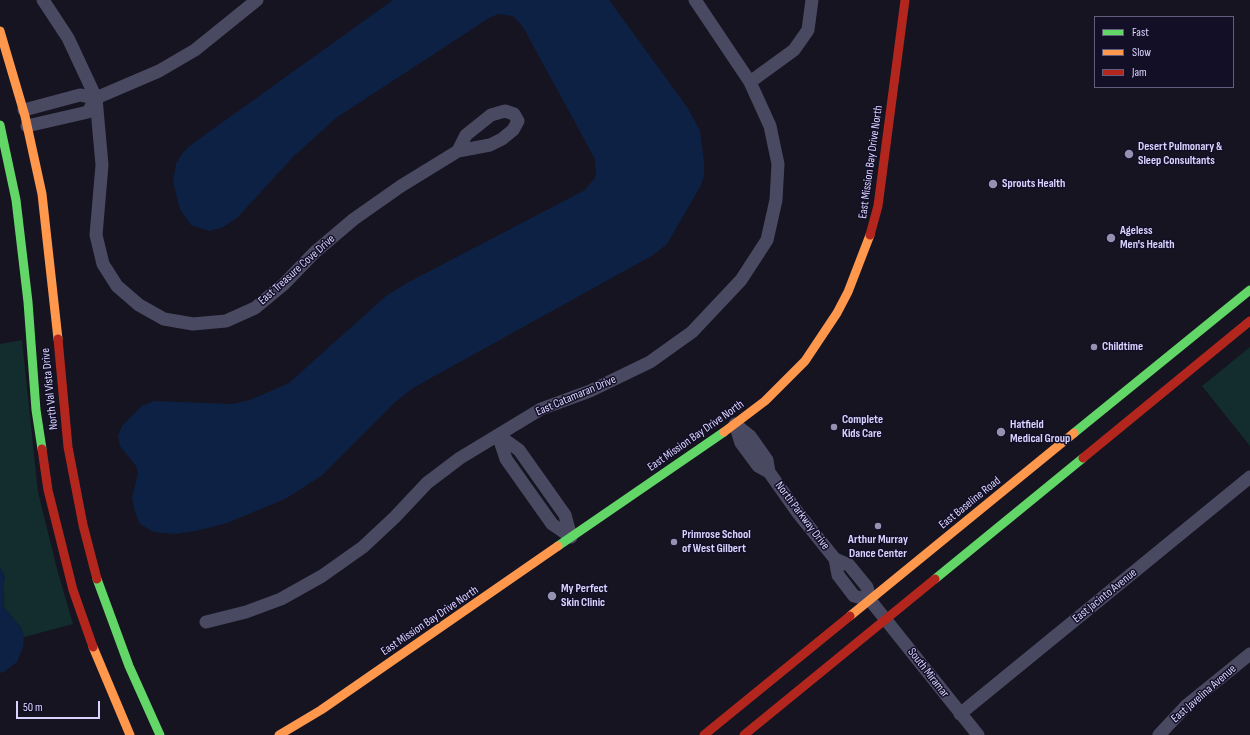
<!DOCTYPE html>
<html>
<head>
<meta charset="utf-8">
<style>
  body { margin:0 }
  #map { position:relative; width:1250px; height:735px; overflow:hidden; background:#161421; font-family:"Sofia Sans Condensed",sans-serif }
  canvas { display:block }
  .legend { position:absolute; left:1094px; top:16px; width:140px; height:72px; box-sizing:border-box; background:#130f26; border:1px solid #625e7d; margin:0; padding:5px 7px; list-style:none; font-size:12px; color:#d9d4ff }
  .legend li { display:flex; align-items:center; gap:8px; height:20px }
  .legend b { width:20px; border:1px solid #625e7d }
  .scale { position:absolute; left:16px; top:701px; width:84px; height:18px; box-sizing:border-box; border:2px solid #d9d4ff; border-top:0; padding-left:5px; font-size:12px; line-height:14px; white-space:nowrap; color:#d9d4ff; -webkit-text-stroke:3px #130f26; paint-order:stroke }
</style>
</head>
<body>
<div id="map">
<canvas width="1250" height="735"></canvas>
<ul class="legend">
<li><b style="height:5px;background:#63d668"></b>Fast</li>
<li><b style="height:5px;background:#ff974d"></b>Slow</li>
<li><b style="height:5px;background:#b3261e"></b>Jam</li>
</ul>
<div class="scale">50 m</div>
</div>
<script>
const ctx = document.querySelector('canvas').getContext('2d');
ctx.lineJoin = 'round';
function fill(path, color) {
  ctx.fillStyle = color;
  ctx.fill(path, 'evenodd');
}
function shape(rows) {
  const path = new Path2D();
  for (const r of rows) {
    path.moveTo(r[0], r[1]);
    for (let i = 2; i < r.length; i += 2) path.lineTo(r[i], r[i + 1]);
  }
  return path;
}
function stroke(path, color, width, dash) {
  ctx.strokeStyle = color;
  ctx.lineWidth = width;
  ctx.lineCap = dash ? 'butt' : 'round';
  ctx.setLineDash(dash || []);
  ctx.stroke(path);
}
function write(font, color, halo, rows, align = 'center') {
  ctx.font = font + ' "Sofia Sans Condensed",sans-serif';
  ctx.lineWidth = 3;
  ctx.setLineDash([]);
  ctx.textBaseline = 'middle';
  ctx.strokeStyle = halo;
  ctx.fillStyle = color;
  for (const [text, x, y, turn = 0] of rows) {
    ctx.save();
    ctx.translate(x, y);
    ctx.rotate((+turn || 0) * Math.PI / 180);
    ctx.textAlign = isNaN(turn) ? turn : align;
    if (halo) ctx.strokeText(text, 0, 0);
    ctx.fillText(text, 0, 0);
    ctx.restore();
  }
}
fill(shape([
  [22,340,38,492,57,569,73,624,24,637,21,628,4,607,3,585,5,577,0,568,0,344],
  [1250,347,1250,446,1202,386]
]), '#132c2d');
fill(shape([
  [393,0,609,0,687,107,700,131,704,162,704,176,700,187,667,244,653,255,413,388,394,403,321,476,287,498,227,523,200,530,175,534,154,532,140,524,135,512,132,498,138,473,136,466,120,446,118,436,122,426,142,406,154,401,232,404,250,400,289,383,386,296,407,283,585,190,596,176,595,159,523,27,513,16,498,14,489,18,336,118,293,157,237,218,223,227,210,231,191,225,180,209,173,182,176,164,181,155,188,147],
  [0,568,5,577,3,585,4,607,21,628,24,637,23,647,17,662,4,672,0,673]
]), '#0d2144');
stroke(shape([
  [43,0,68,38,96,98,102,165,96,235,103,264,117,286,139,305,164,319,193,324,226,321,255,308,284,284,315,252,354,219,401,186,458,151,490,145,502,139,513,130,518,121,514,114,505,111,491,115,466,135,458,151],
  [750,82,794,50,808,30,812,0],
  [24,110,80,95,96,98,159,71,195,50,257,0],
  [27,126,88,112,96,98],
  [735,424,741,443,758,466,769,472,798,513,835,559,849,565,867,587,870,600,978,735],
  [735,424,750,436,767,460,769,472],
  [498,435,519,450,565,515,571,537],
  [498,435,506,459,552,524,571,537],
  [835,559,838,575,854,596,870,600],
  [206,622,246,612,281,599,322,576,363,547,395,517,427,483,460,458,541,409,590,391,650,362,692,332,741,280,767,240,776,200,778,164,770,126,750,82,695,0],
  [960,714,1250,477],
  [1159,735,1187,705,1250,654]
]), '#4a4962', 13);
stroke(shape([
  [0,125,16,200,28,302,36,410,42,449],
  [1074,433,1250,290],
  [558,546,724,432],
  [97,579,129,666,160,735],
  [935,579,1083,458]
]), '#63d668', 9);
stroke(shape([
  [0,31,25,116,42,194,58,339],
  [724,432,765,401,805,361,837,313,848,292,870,235],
  [850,616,1074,433],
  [93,647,130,735],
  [279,735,321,710,558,546]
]), '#ff974d', 9);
stroke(shape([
  [870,235,878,206,905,0],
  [58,339,68,447,83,525,97,579],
  [42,449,48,490,73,590,93,647],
  [1083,458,1250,321],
  [704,735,850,616],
  [744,735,935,579]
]), '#b3261e', 9);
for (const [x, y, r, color] of [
  [1129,154,5,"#9591b1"],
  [993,184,5,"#9591b1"],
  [1111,238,5,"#9591b1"],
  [1094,347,4,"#9591b1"],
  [834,427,4,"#9591b1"],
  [1001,432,5,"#9591b1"],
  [878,526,4,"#9591b1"],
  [674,542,4,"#9591b1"],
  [552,596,5,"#9591b1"]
]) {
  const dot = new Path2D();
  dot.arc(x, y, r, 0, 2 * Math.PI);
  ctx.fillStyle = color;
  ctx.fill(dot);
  stroke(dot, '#130f26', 1.5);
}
write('bold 12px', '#d9d4ff', '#130f26', [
  ["Desert Pulmonary &",1138,147],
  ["Sleep Consultants",1138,161],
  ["Sprouts Health",1002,184],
  ["Ageless",1120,231],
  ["Men's Health",1120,245],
  ["Childtime",1102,347],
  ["Complete",842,420],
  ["Kids Care",842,434],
  ["Hatfield",1010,425],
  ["Medical Group",1010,439],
  ["Primrose School",682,535],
  ["of West Gilbert",682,549],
  ["Arthur Murray",878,540,"center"],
  ["Dance Center",878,554,"center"],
  ["My Perfect",561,589],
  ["Skin Clinic",561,603]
], 'left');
write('12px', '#d9d4ff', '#130f26', [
  ["East Mission Bay Drive North",871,162,-82],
  ["East Treasure Cove Drive",297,270,-42],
  ["North Val Vista Drive",50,389,-96],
  ["East Catamaran Drive",576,396,-23],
  ["East Mission Bay Drive North",696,436,-35],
  ["East Baseline Road",970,503,-39],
  ["North Parkway Drive",802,516,53],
  ["East Jacinto Avenue",1105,596,-39],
  ["East Mission Bay Drive North",430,621,-34],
  ["South Miramar",928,673,52],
  ["East Javelina Avenue",1204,694,-41]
]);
</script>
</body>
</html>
